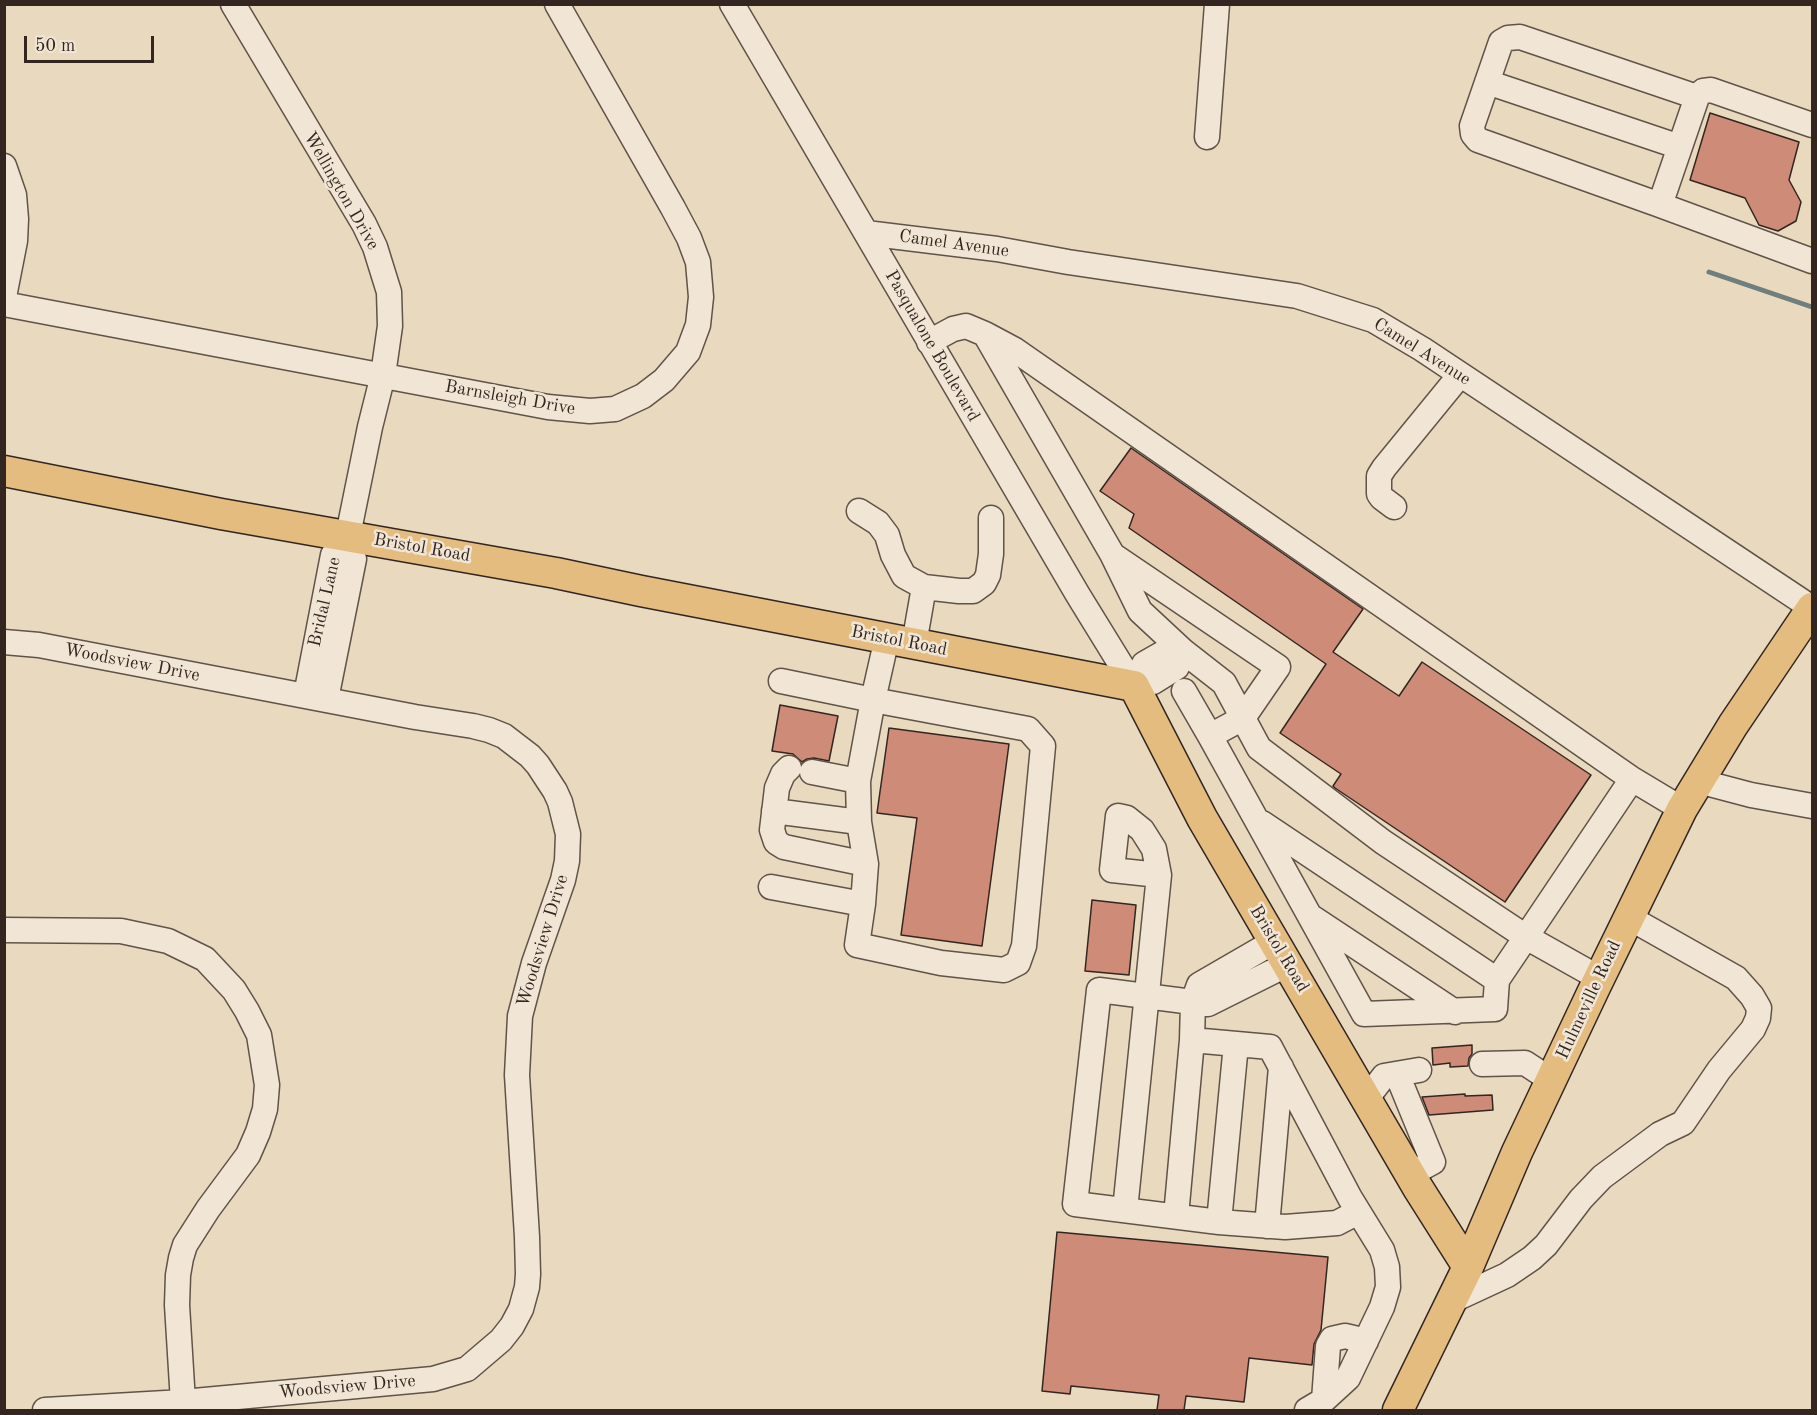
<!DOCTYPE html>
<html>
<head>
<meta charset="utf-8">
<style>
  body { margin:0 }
  #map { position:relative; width:1817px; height:1415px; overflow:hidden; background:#e9d9bf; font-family:"Old Standard TT",serif }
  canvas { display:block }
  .frame { position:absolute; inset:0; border:6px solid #332621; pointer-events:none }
  .scale { position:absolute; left:24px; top:36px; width:130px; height:27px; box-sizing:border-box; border:3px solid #332621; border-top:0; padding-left:8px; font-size:18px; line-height:21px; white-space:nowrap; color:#332621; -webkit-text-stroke:4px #f1e6d5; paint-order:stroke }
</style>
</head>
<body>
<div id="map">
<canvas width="1817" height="1415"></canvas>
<div class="frame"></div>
<div class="scale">50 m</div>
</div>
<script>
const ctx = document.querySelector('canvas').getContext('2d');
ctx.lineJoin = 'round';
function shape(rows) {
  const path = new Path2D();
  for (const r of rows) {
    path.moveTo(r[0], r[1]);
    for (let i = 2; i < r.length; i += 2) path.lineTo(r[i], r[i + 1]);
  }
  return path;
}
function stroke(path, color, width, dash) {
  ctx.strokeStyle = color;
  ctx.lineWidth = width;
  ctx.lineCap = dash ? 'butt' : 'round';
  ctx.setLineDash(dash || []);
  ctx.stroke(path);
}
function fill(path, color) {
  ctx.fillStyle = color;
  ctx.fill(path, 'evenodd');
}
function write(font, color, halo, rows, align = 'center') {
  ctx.font = font + ' "Old Standard TT",serif';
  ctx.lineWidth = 5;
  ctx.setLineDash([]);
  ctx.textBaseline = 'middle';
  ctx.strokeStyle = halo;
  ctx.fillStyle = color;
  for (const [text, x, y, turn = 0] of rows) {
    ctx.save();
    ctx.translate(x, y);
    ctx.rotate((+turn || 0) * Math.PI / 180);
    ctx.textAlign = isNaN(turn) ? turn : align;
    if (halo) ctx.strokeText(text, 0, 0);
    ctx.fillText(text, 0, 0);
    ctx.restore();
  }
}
stroke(shape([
  [1709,272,1812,307]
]), '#707e7d', 5);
const building = shape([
  [1710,113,1799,142,1789,180,1801,202,1796,221,1778,231,1759,225,1745,198,1690,180,1710,113],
  [1131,448,1363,609,1333,652,1399,696,1422,662,1591,775,1505,902,1335,788,1333,786,1341,774,1280,733,1326,664,1129,528,1134,514,1100,491,1131,448],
  [780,705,838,716,829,761,814,758,807,759,802,762,793,754,772,751,780,705],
  [889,728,1009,744,982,946,901,935,917,818,877,813,889,728],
  [1092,900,1136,905,1129,975,1085,971,1092,900],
  [1472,1045,1472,1054,1469,1058,1468,1066,1450,1067,1450,1063,1433,1065,1432,1048,1472,1045],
  [1465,1094,1465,1096,1492,1095,1493,1110,1429,1115,1422,1097,1465,1094],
  [1057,1232,1328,1257,1321,1330,1314,1344,1312,1365,1249,1358,1244,1402,1186,1396,1184,1410,1157,1410,1159,1395,1071,1386,1070,1394,1042,1391,1057,1232]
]);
fill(building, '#cd8b78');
stroke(building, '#332621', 1.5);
const minor = shape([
  [233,4,364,224,375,247,389,292,390,326,383,375,370,427,348,535,354,559,326,699],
  [732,4,1078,595,1134,686],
  [1487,82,1680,147],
  [1812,125,1711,90,1703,91,1697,97,1660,205,1812,261],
  [1207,137,1217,4],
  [4,166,14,195,16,219,15,241,4,297],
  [1660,205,1478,140,1473,134,1472,126,1501,42,1508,38,1520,37,1697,97],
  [866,233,997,249,1068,262,1297,296,1373,320,1422,349,1812,608],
  [4,304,548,407,590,411,615,409,643,396,664,380,688,352,698,325,701,297,698,262,689,238,673,208,557,4],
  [985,334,1015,350,1632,779,1526,937,1599,978],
  [929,342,953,329,966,326,985,334,1112,554,1140,611,1183,651,1224,683,1259,748,1383,842,1526,937,1497,980,1495,1009,1364,1014,1210,736],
  [1394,507,1382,498,1379,494,1379,476,1384,468,1460,375],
  [859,511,878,523,887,535,893,555,904,576,924,587,959,591,973,591,984,583,988,575,991,554,991,518],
  [1114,556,1278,667,1243,718,1210,736,1184,691],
  [4,642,39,645,415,717,473,726,489,730,504,736,530,756,538,765,555,791,560,802,568,834,567,861,563,880,534,963,520,1016,517,1075,527,1237,528,1274,527,1287,521,1309,512,1326,501,1340,467,1369,433,1379,183,1402,45,1410],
  [914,644,924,587],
  [781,681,873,700,887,638],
  [1134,686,1144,664,1165,652,1183,651],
  [1134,686,1153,682,1177,667,1183,651],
  [306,695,333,555,348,535],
  [789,768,783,774,777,788,772,830,776,842,784,847,866,864],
  [812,772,858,781],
  [1632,779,1682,809],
  [1698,781,1751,795,1812,806],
  [774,811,859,822,866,864,863,904],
  [1262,823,1497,980],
  [771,887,863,904,857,945,941,963,1004,970,1018,963,1024,946,1043,746,1028,729,873,700,858,781,859,822],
  [1313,918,1455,1012],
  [4,930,121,931,168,941,205,959,234,990,247,1011,259,1035,267,1085,265,1109,258,1132,248,1155,208,1209,185,1245,181,1258,178,1275,177,1305,183,1402],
  [1275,941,1199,985,1193,1002,1192,1040,1270,1047,1350,1198,1382,1250,1387,1267,1388,1287,1382,1307,1348,1378,1324,1400,1307,1410],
  [1288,964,1208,1004,1099,990,1075,1204,1219,1222,1285,1227,1337,1223,1358,1212],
  [1482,1064,1525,1063,1551,1080],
  [1397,1074,1433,1162,1411,1174],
  [1367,1098,1384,1076,1419,1070],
  [1125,1210,1159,875,1154,849,1142,830,1127,818,1118,816,1112,870,1159,875],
  [1176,1216,1192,1040],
  [1219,1222,1236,1044],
  [1267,1226,1281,1067],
  [1451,1301,1507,1275,1532,1258,1546,1245,1581,1199,1602,1177,1660,1134,1683,1123,1719,1070,1753,1029,1758,1018,1759,1008,1752,996,1736,978,1628,917],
  [1324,1400,1328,1346,1332,1339,1345,1336,1366,1341]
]);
const major = shape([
  [4,471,221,514,556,573,641,591,1134,686,1202,818,1418,1188,1468,1267],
  [1398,1410,1468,1267,1517,1152,1595,987,1682,809,1733,725,1812,608]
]);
stroke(minor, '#605348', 27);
stroke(major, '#332621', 33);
stroke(minor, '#f1e6d5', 24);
stroke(major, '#e4bc80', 30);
write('18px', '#332621', '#f1e6d5', [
  ["Wellington Drive",341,191,60],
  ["Camel Avenue",954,244,8],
  ["Pasqualone Boulevard",932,346,60],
  ["Camel Avenue",1422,352,32],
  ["Barnsleigh Drive",510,398,10],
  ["Bristol Road",422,548,10],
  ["Bridal Lane",325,602,-77],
  ["Bristol Road",899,641,11],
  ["Woodsview Drive",132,663,11],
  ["Woodsview Drive",543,941,-73],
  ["Bristol Road",1279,949,59],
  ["Hulmeville Road",1589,1000,-65],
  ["Woodsview Drive",347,1387,-5]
]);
</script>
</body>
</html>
